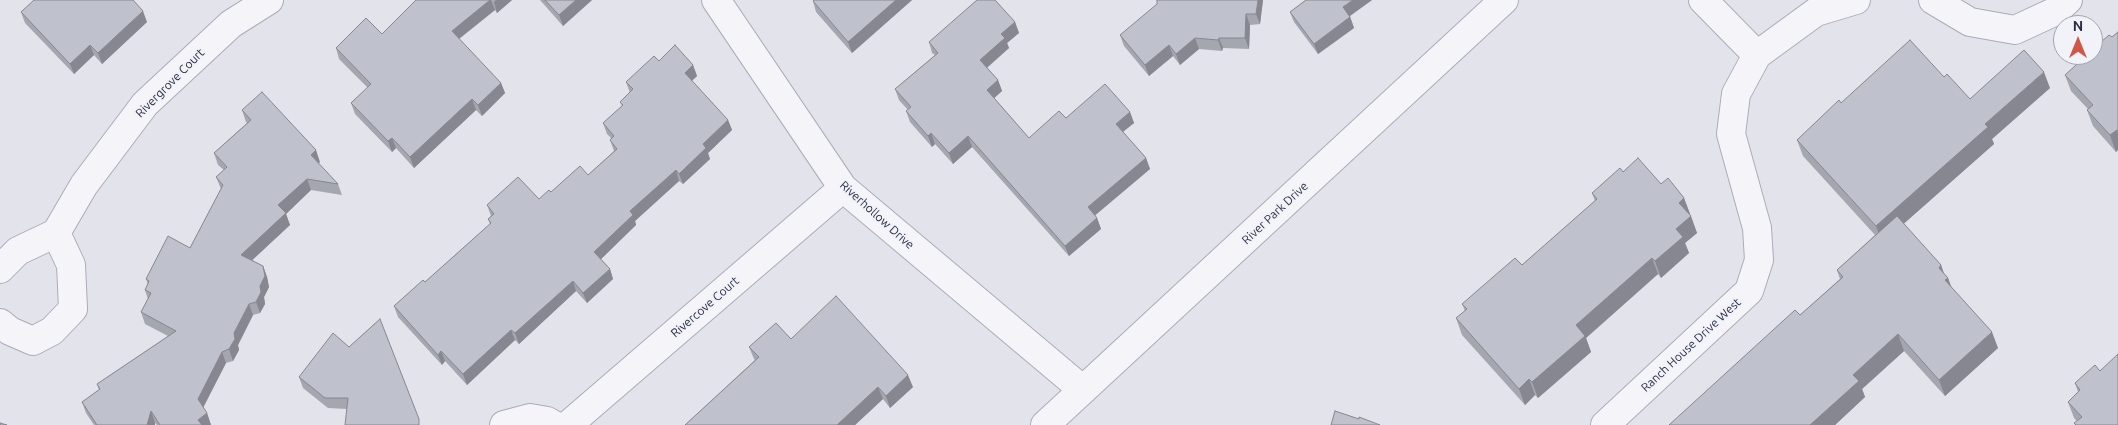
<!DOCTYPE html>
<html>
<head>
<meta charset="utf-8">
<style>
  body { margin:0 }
  #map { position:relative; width:2118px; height:425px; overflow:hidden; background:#e2e3eb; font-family:Ubuntu,sans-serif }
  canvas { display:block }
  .north { position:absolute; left:2053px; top:15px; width:50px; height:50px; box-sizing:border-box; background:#f2f3f8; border:1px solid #a2a3b0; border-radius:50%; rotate:0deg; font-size:14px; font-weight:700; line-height:20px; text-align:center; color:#2a2c43 }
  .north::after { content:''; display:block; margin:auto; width:18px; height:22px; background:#d05647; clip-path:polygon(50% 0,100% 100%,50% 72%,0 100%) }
</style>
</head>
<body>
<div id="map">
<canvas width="2118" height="425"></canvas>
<div class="north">N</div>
</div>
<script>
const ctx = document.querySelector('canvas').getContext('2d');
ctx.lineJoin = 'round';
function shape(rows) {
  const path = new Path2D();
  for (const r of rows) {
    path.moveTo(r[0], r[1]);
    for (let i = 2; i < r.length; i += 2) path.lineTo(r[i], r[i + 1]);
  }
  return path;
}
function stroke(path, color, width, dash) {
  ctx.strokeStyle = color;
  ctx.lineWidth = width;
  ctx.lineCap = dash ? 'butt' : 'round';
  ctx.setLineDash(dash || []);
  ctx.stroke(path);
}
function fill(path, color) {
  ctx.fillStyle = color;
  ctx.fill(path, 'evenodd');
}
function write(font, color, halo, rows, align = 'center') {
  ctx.font = font + ' Ubuntu,sans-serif';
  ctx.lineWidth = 4.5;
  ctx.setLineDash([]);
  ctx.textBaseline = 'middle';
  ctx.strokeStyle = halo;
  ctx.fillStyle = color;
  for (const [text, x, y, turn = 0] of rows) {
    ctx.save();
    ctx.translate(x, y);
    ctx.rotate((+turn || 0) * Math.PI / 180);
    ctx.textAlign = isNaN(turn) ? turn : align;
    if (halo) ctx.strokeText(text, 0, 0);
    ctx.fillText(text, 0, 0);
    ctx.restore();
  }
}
const minor = shape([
  [716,0,843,188,1083,390],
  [1703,0,1757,55],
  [1933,0,1970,22,2015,30,2056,11,2068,0],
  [0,269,18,251,56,233,84,185,145,104,231,24,269,0],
  [0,323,10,331,33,341,52,331,73,309,71,265,56,233],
  [504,425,530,418,547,421,554,425],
  [568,425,843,188],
  [1045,425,1504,0],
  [1605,425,1749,291,1759,260,1757,228,1731,134,1736,94,1757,55,1816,12,1856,0]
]);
stroke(minor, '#abacb9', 30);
stroke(minor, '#f5f5f9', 28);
fill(shape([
  [416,0,512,0,497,13,495,10,459,39,501,83,505,93,482,116,476,110,414,168,396,148,392,152,355,114,351,103,368,88,339,59,336,48,382,34],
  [540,0,592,0,563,26],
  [912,0,852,53,816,12,813,1],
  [1263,0,1260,24,1250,25,1249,49,1223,48,1222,51,1199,49,1180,65,1173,56,1149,76,1124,46,1120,35],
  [1306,0,1372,0,1350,16,1354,28,1318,54,1294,22,1290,12],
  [21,12,147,22,102,64,94,55,74,74,25,23],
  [1015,22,1019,33,1007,43,1009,48,987,68,998,80,1002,91,994,98,1029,138,1066,118,1130,112,1134,123,1123,132,1146,158,1150,169,1095,215,1097,218,1101,229,1069,256,972,147,953,164,935,144,932,147,910,122,906,111,908,110,899,100,895,89,935,55,932,53,929,42],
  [2118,32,2118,150,2116,152,2093,126,2087,110,2088,109,2071,91,2065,75],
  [659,61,693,65,697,76,692,81,728,120,732,130,708,153,710,159,683,184,679,181,635,221,636,225,601,259,610,269,613,279,587,303,576,291,519,344,515,340,467,385,445,361,442,365,398,317,394,306,425,282,490,224,488,219,491,216,487,205,539,199,551,192,588,175,614,151,610,140,611,138,607,134,603,123,622,106,620,102,630,93,626,82],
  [1944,77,1970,99,2050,88,1992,139,1994,144,1903,224,1941,265,1944,274,1948,278,1951,287,1998,348,1945,396,1904,351,1862,389,1865,397,1835,425,1669,425,1800,315,1840,279,1837,270,1875,235,1803,156,1797,140,1841,103],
  [242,110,320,162,318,163,338,184,342,195,311,190,286,214,290,225,252,260,263,266,267,277,269,287,264,297,265,304,260,313,253,315,238,345,239,350,233,361,226,363,203,407,207,413,211,425,157,425,155,423,155,425,94,425,86,413,82,402,99,390,97,384,168,336,145,324,141,312,148,299,145,290,148,284,146,279,190,248,221,189,216,177,224,170,218,165,214,153,247,123,246,122],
  [1623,172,1661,184,1684,198,1690,214,1690,215,1697,233,1685,243,1689,253,1661,278,1658,274,1586,338,1591,352,1538,398,1535,395,1525,405,1462,335,1456,318,1465,311,1462,304,1522,265,1595,201,1592,193],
  [380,319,347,409,328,408,303,388,299,377,349,347],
  [791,339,913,387,890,408,883,399,855,425,685,425,755,360,754,359,749,347],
  [2075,383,2118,425,2075,425,2074,423,2077,421,2074,418,2068,402,2078,392]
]), '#a4a6b0');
fill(shape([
  [490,0,491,0,495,10,455,42,452,31],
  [496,0,512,0,497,13,494,2],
  [576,0,592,0,563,26,559,15],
  [896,0,912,0,852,53,848,42],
  [1258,0,1263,0,1260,24,1256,14],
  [1353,0,1372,0,1347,18,1343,7],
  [143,11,147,22,102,64,98,53],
  [1246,14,1250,25,1249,49,1245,38],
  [1350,17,1354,28,1318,54,1314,44],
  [1015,22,1019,33,1007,43,1009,48,984,70,980,60,1001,34],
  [1195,38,1199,49,1180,65,1176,54],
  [1219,38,1223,48,1222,51,1218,40],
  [90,45,94,55,74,74,70,64],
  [1169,45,1173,56,1149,76,1145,65],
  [693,65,697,76,688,84,685,73],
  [2044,72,2050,88,1992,139,1994,144,1882,243,1876,226,1985,124],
  [998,80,1002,91,991,101,987,90],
  [501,83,505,93,482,116,478,105],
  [472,99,476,110,414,168,410,157],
  [1130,112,1134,123,1120,134,1116,124],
  [728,120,732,130,708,153,710,159,683,184,679,174,703,144],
  [2117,130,2118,133,2118,150,2116,152,2110,135],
  [931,133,935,144,932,147,928,136],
  [968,136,972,147,953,164,949,153],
  [392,138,396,148,392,152,388,141],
  [316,150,320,162,315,166,311,155],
  [1146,158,1150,169,1092,218,1088,207],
  [676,170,679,181,635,221,636,225,598,262,594,252,630,211],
  [307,179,311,190,286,214,290,225,246,266,241,255,278,205],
  [1684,198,1690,214,1685,219,1679,203],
  [1691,216,1697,233,1685,243,1689,253,1661,278,1655,261,1676,229],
  [1097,218,1101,229,1069,256,1065,246],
  [1652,258,1658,274,1586,338,1591,352,1538,398,1532,382,1576,325],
  [1941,265,1946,279,1948,278,1954,294,1951,297,1939,268],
  [263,266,267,277,269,287,264,297,265,304,260,313,256,302,260,286],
  [610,269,613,279,587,303,583,293],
  [573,281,576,291,519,344,515,333],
  [249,304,253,315,238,345,239,350,233,361,229,349,234,333],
  [511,330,515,340,467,385,463,374],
  [1992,332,1998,348,1945,396,1939,380],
  [1898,334,1904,351,1862,389,1865,397,1835,425,1810,425,1853,375],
  [441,351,445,361,442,365,438,355],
  [222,352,226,363,202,410,198,399],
  [908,375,913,387,890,408,886,396],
  [1529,379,1535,395,1525,405,1519,389],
  [878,387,883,399,855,425,837,425],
  [151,411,155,423,155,425,147,425],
  [207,413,211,425,200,425,198,420]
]), '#868790');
const building = shape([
  [34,0,133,0,143,11,98,53,90,45,70,64,21,12,34,0],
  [416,0,490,0,452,31,501,83,478,105,472,99,410,157,392,138,388,141,351,103,371,84,336,48,366,18,382,34,416,0],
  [545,0,576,0,559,15,545,0],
  [814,0,896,0,848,42,813,1,814,0],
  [977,0,995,0,1015,22,1001,34,1005,38,980,60,998,80,987,90,1029,138,1059,111,1066,118,1105,84,1130,112,1116,124,1146,158,1088,207,1097,218,1065,246,968,136,949,153,931,133,928,136,906,111,911,107,895,89,938,53,929,42,977,0],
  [1157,0,1258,0,1256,14,1246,14,1245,38,1219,38,1218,40,1195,38,1176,54,1169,45,1145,65,1120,35,1157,4,1157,0],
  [1306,0,1353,0,1343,7,1350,17,1314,44,1290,12,1306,0],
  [2118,32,2118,131,2117,130,2110,135,2087,110,2093,105,2065,75,2087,55,2093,55,2093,49,2109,35,2112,37,2118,32],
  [1910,40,1944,77,1947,74,1970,99,2024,50,2044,72,1985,124,1988,127,1876,226,1797,140,1839,100,1841,103,1910,40],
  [675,45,693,65,685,73,728,120,703,144,706,148,679,174,676,170,630,211,633,215,594,252,610,269,583,293,573,281,515,333,511,330,463,374,441,351,438,355,394,306,423,280,425,282,491,223,488,219,494,214,487,205,518,177,539,199,549,190,551,192,580,166,588,175,617,149,610,140,614,136,603,123,623,105,620,102,633,89,626,82,654,56,659,61,675,45],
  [262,92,316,150,311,155,338,184,307,179,278,205,286,213,241,255,263,266,265,276,260,286,261,292,256,302,249,304,234,333,235,339,229,349,222,352,198,399,207,413,198,420,202,425,160,425,151,411,147,425,97,425,82,402,100,389,97,384,176,331,141,312,151,293,145,290,149,281,146,279,168,236,190,248,223,185,216,177,227,167,214,153,251,120,242,110,262,92],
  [1638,158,1661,184,1668,178,1684,198,1679,203,1691,216,1676,229,1683,237,1655,261,1652,258,1576,325,1585,336,1532,382,1529,379,1519,389,1456,318,1467,309,1462,304,1515,258,1522,265,1597,199,1592,193,1620,168,1623,172,1638,158],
  [1897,216,1941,265,1939,268,1948,278,1945,280,1992,332,1939,380,1898,334,1853,375,1859,381,1810,425,1669,425,1795,310,1800,315,1843,277,1837,270,1897,216],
  [836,296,908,375,886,396,878,387,837,425,685,425,759,357,749,347,776,323,791,339,836,296],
  [380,319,419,419,419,425,345,425,348,398,325,398,299,377,333,333,349,347,380,319],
  [2118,354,2118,425,2076,425,2074,423,2082,417,2068,402,2080,390,2075,383,2095,365,2100,371,2118,354],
  [1335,411,1359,419,1359,417,1380,425,1331,425,1335,411],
  [0,423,7,425,0,425,0,423]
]);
fill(building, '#bfc1cd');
stroke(building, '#868790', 1);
write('12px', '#2a2c43', '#f2f3f8', [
  ["Rivergrove Court",170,83,-45],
  ["River Park Drive",1275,213,-43],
  ["Riverhollow Drive",877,215,42],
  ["Rivercove Court",705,307,-41],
  ["Ranch House Drive West",1691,345,-43]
]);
</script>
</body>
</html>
